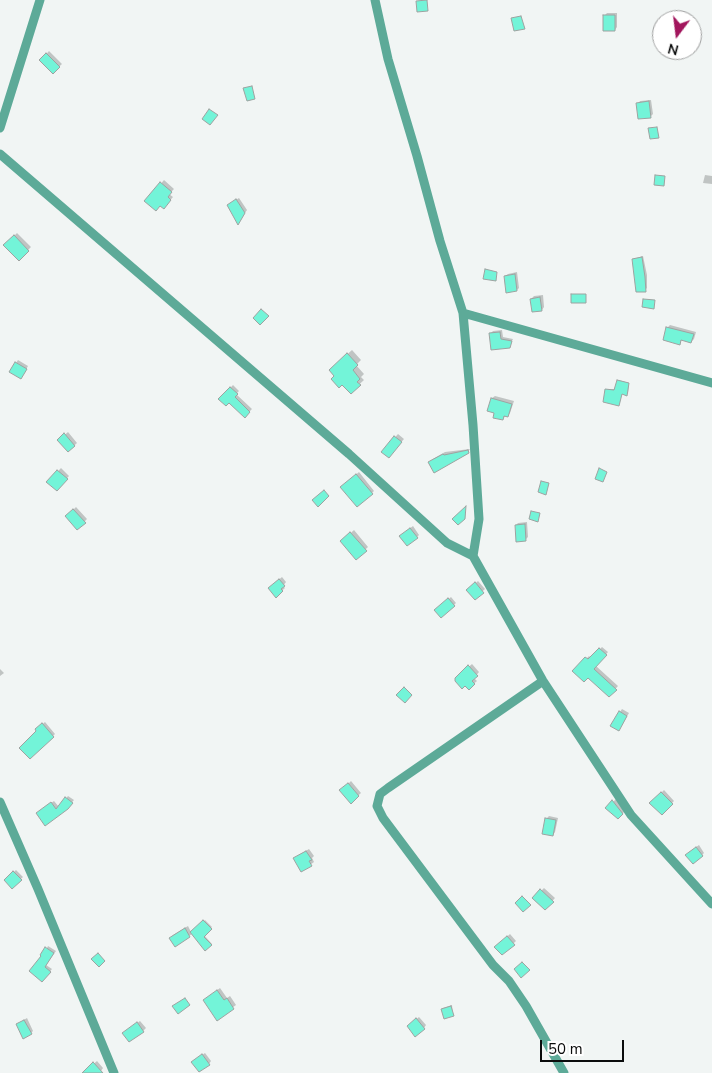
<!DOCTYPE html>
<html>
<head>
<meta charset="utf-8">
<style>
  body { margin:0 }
  #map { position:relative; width:712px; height:1073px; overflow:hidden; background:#f1f5f4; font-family:"Nunito Sans",sans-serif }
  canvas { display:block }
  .north { position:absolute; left:652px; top:10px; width:50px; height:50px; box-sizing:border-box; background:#fff; border:1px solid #9d9e9e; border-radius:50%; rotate:195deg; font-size:14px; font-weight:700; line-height:20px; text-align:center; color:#0b0c0c }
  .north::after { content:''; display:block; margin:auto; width:18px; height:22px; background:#a2165d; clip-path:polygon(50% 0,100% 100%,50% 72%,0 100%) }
  .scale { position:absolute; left:540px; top:1040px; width:84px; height:22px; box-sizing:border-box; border:2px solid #0b0c0c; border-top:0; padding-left:6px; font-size:15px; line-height:18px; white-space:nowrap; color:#0b0c0c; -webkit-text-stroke:4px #fff; paint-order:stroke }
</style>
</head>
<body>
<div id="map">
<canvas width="712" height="1073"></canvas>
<div class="north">N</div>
<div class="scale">50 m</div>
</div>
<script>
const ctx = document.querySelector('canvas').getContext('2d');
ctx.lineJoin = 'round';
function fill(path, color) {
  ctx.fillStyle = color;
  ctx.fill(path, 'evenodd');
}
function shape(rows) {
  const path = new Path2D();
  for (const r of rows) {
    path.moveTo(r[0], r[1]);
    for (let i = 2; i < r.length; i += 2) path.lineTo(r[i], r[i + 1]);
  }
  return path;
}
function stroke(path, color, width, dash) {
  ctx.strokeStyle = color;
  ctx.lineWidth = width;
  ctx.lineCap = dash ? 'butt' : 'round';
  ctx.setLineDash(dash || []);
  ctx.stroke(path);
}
fill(shape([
  [607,13,617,13,617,27,615,30,604,16],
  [49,51,62,64,53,72,41,60],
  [651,100,653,114,651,116,638,104,640,101],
  [705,175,712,176,712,184,703,183],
  [164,180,174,189,169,194,173,197,166,205,146,201],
  [239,198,247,210,239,222,231,203],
  [17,233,31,247,19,259,5,245],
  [643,256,647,275,647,288,645,290,633,259],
  [517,272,519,288,517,290,505,276,508,274],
  [543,295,544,307,542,310,531,299,534,296],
  [670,325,696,332,694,339,691,342,682,339,679,343,667,328],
  [502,330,503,337,513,339,509,347,491,333,493,331],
  [352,350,361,360,356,365,364,374,361,377,364,380,351,392,330,370],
  [18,360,28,366,23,375,16,363],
  [619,380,629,383,628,394,622,393,619,404,606,389,615,389],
  [233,385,239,391,236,394,252,409,245,416,230,402,220,399],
  [495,396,514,401,510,413,508,416,506,415,503,419,496,412,489,410,492,398],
  [68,432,77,443,68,451,59,440],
  [398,434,404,439,388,457,382,452],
  [470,449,468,452,431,460,445,452],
  [61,468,69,476,57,489,48,482],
  [359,472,374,491,358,506,344,485],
  [76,507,87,519,78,528,67,516],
  [527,522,528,537,525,540,516,525,518,523],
  [413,526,419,535,417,537,404,533],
  [354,530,368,547,356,558,342,541],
  [282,577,286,582,283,586,285,588,276,596,269,588],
  [478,581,485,589,475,598,468,590],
  [451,597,456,603,441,617,436,610],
  [602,647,608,652,596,666,618,686,609,696,588,676,574,671,589,656,591,658],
  [472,664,479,672,474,678,477,681,469,688,456,678],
  [0,669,4,673,0,676],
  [622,709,629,713,621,727,620,712],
  [45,722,55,734,30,758,39,727],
  [351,781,361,793,351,802,341,791],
  [664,790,674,801,662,813,651,803],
  [68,796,74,800,67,808,39,811,54,801,59,807],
  [616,799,625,811,618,818,607,808],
  [549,816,558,818,555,832,553,835,546,819],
  [699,845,704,853,702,855,689,852],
  [309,849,314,856,312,858,314,862,302,871,297,856],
  [16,870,23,877,12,887,5,880],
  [544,888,555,898,545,909,534,898],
  [205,920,212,927,204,935,212,944,205,949,192,934,175,945,171,938,173,935,188,926,191,932],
  [510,934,516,941,502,954,496,947],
  [48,946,56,951,46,965,52,969,42,981,43,956],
  [220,988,227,998,230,996,236,1005,217,1019,204,1000],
  [452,1005,453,1015,442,1009,443,1008],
  [419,1017,426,1025,424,1028,408,1026],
  [27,1018,33,1031,31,1033,17,1024],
  [140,1021,146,1028,143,1031,126,1031],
  [205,1053,211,1061,209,1064,196,1059],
  [97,1061,103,1068,101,1071,103,1073,83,1073]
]), '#0003');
const building = shape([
  [427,0,428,11,417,12,416,1,427,0],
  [603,15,615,15,615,31,603,31,603,15],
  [521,16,525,29,514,31,511,18,521,16],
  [46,53,60,67,53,74,39,60,46,53],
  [252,86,255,99,247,101,243,88,252,86],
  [649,101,651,118,638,119,636,103,649,101],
  [209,109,218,115,210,125,202,119,209,109],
  [657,127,659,138,650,139,648,128,657,127],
  [655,175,665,176,664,186,654,185,655,175],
  [160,182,172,192,168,197,171,200,164,209,160,206,156,211,144,201,160,182],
  [236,199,245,213,238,225,227,205,236,199],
  [14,235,29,251,19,261,3,245,14,235],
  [642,257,645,277,646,292,636,292,632,259,642,257],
  [485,269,497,272,496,281,483,279,485,269],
  [515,274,517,291,506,293,504,276,515,274],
  [571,294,586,294,586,303,571,303,571,294],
  [540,297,542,311,532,312,530,299,540,297],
  [643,299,655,300,654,309,642,307,643,299],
  [261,309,269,316,260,325,253,318,261,309],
  [666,327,694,334,691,343,681,340,680,345,663,340,666,327],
  [500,332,501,339,512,341,510,348,491,350,489,333,500,332],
  [347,353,358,365,353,370,360,379,357,382,361,385,351,394,342,385,339,388,331,379,334,376,329,370,347,353],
  [15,362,27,369,21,379,9,372,15,362],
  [617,380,629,383,627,396,622,394,619,406,603,402,605,389,614,390,617,380],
  [230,387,238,394,235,397,250,412,245,418,229,403,226,406,218,399,230,387],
  [491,398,512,404,508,417,504,416,503,420,493,418,494,413,487,411,491,398],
  [64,433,75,446,68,452,57,440,64,433],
  [394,436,402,442,389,458,381,452,394,436],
  [468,450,469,453,434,473,428,462,443,454,444,455,468,450],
  [599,468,607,472,603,482,595,479,599,468],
  [57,470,68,479,57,491,46,482,57,470],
  [356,474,373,494,357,507,340,487,356,474],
  [541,481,549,483,546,495,538,492,541,481],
  [324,490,329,496,318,507,312,500,324,490],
  [466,506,465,519,458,525,452,519,466,506],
  [73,509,86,523,77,530,65,516,73,509],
  [531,511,540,513,538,522,529,519,531,511],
  [525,524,526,541,516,542,515,525,525,524],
  [410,528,418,538,407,546,399,536,410,528],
  [350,532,367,551,356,560,340,541,350,532],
  [279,579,285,586,281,589,283,591,276,598,268,588,279,579],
  [475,582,484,593,475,600,466,590,475,582],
  [448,598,455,606,441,618,434,610,448,598],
  [599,648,607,655,594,669,617,690,609,697,588,678,584,682,572,671,585,657,588,659,599,648],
  [468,665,478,676,472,681,475,684,469,690,465,686,462,689,455,681,455,678,468,665],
  [404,687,412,695,405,703,396,695,404,687],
  [619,711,627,716,619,731,610,726,619,711],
  [42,723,54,737,30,759,19,748,36,731,35,729,42,723],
  [348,783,359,796,351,804,339,790,348,783],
  [661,792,673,804,662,815,649,803,661,792],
  [65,797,73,803,68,809,45,826,36,813,51,802,56,809,65,797],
  [612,800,623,814,618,819,605,808,612,800],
  [545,818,556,820,553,836,542,834,545,818],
  [696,847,703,856,693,864,685,855,696,847],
  [306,851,312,860,309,861,312,866,301,872,293,858,306,851],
  [13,871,22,880,12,889,4,880,13,871],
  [540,889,554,902,545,910,532,898,540,889],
  [522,896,531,905,523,912,515,903,522,896],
  [203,920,212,929,204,937,212,945,205,951,190,932,203,920],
  [185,928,190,937,175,947,169,938,185,928],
  [507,936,515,945,502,955,494,947,507,936],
  [45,947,54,953,45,967,51,972,42,982,29,971,41,956,40,955,45,947],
  [98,953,105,961,99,967,91,959,98,953],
  [522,962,530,970,521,978,514,969,522,962],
  [217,990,224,1000,227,998,234,1009,217,1021,203,1000,217,990],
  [185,998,190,1005,178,1014,172,1006,185,998],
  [451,1006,454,1016,444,1019,441,1009,451,1006],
  [416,1018,425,1029,415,1037,407,1026,416,1018],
  [24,1020,32,1034,23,1039,16,1024,24,1020],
  [137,1022,144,1032,129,1042,122,1033,137,1022],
  [202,1054,210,1065,199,1072,191,1062,202,1054],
  [93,1062,103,1073,82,1073,93,1062]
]);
fill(building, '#73f4d8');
stroke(building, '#9ea2a0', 1);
stroke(shape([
  [375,0,388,59,417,156,440,241,463,313,473,425,479,519,473,556],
  [0,128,40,0],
  [0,154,349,454,447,543,473,556,543,681,631,815,712,904],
  [463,313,712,383],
  [543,681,388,788,380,794,377,806,383,818,493,965,509,981,526,1006,564,1073],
  [0,802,38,889,114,1073]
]), '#5daa98', 9);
</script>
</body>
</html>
